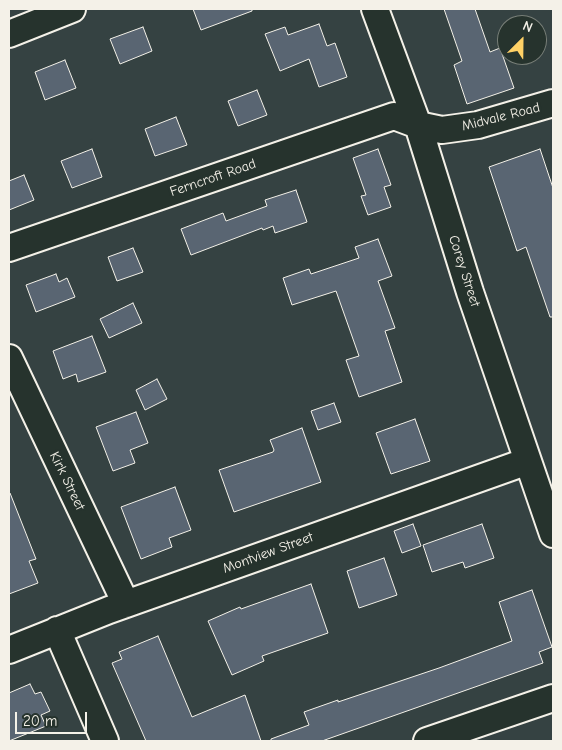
<!DOCTYPE html>
<html>
<head>
<meta charset="utf-8">
<style>
  body { margin:0 }
  #map { position:relative; width:562px; height:750px; overflow:hidden; background:#354242; font-family:"Comic Neue",sans-serif }
  canvas { display:block }
  .frame { position:absolute; inset:0; border:10px solid #f4f1e8; pointer-events:none }
  .north { position:absolute; left:497px; top:15px; width:50px; height:50px; box-sizing:border-box; background:#26332d; border:1px solid #787f78; border-radius:50%; rotate:23deg; font-size:14px; font-weight:700; line-height:20px; text-align:center; color:#f4f1e8 }
  .north::after { content:''; display:block; margin:auto; width:18px; height:22px; background:#ffd166; clip-path:polygon(50% 0,100% 100%,50% 72%,0 100%) }
  .scale { position:absolute; left:15px; top:712px; width:72px; height:22px; box-sizing:border-box; border:2px solid #f4f1e8; border-top:0; padding-left:6px; font-size:15px; line-height:18px; white-space:nowrap; color:#f4f1e8; -webkit-text-stroke:4px #26332d; paint-order:stroke }
</style>
</head>
<body>
<div id="map">
<canvas width="562" height="750"></canvas>
<div class="frame"></div>
<div class="north">N</div>
<div class="scale">20 m</div>
</div>
<script>
const ctx = document.querySelector('canvas').getContext('2d');
ctx.lineJoin = 'round';
function fill(path, color) {
  ctx.fillStyle = color;
  ctx.fill(path, 'evenodd');
}
function shape(rows) {
  const path = new Path2D();
  for (const r of rows) {
    path.moveTo(r[0], r[1]);
    for (let i = 2; i < r.length; i += 2) path.lineTo(r[i], r[i + 1]);
  }
  return path;
}
function stroke(path, color, width, dash) {
  ctx.strokeStyle = color;
  ctx.lineWidth = width;
  ctx.lineCap = dash ? 'butt' : 'round';
  ctx.setLineDash(dash || []);
  ctx.stroke(path);
}
function write(font, color, halo, rows, align = 'center') {
  ctx.font = font + ' "Comic Neue",sans-serif';
  ctx.lineWidth = 5;
  ctx.setLineDash([]);
  ctx.textBaseline = 'middle';
  ctx.strokeStyle = halo;
  ctx.fillStyle = color;
  for (const [text, x, y, turn = 0] of rows) {
    ctx.save();
    ctx.translate(x, y);
    ctx.rotate((+turn || 0) * Math.PI / 180);
    ctx.textAlign = isNaN(turn) ? turn : align;
    if (halo) ctx.strokeText(text, 0, 0);
    ctx.fillText(text, 0, 0);
    ctx.restore();
  }
}
const building = shape([
  [193,9,252,9,252,11,201,30,193,9],
  [444,9,475,9,490,52,500,48,514,88,467,104,454,65,462,61,444,9],
  [319,24,327,46,335,43,347,77,319,87,309,59,280,71,265,34,285,27,288,35,319,24],
  [143,27,152,51,120,64,110,39,143,27],
  [65,60,76,88,45,100,35,72,65,60],
  [257,90,267,115,238,126,228,101,257,90],
  [176,117,187,145,155,156,145,129,176,117],
  [92,149,102,177,72,188,61,161,92,149],
  [378,149,391,185,384,187,391,207,368,215,361,196,366,195,353,158,378,149],
  [540,149,553,188,553,317,550,317,526,247,517,251,489,167,540,149],
  [24,175,34,200,9,210,9,181,24,175],
  [296,190,307,222,275,233,273,226,263,230,262,228,191,255,181,229,223,213,226,221,267,206,265,200,296,190],
  [378,239,392,276,378,281,395,328,385,331,402,382,359,397,346,360,359,356,336,291,292,305,283,278,309,269,311,274,359,258,355,247,378,239],
  [133,248,143,272,117,281,108,257,133,248],
  [56,274,59,282,67,278,75,297,36,312,26,285,56,274],
  [133,303,142,323,109,338,100,319,133,303],
  [92,336,106,372,78,382,76,374,63,379,53,351,92,336],
  [157,379,167,399,145,410,136,390,157,379],
  [334,403,341,422,318,430,311,411,334,403],
  [136,412,148,443,130,450,135,463,113,471,96,427,136,412],
  [415,419,430,461,391,474,376,433,415,419],
  [302,428,321,482,234,512,219,470,273,452,274,450,270,440,302,428],
  [175,487,191,530,169,538,172,547,141,559,121,507,175,487],
  [9,493,10,493,36,559,29,561,38,583,9,594,9,493],
  [413,524,421,546,402,553,394,531,413,524],
  [482,524,494,558,465,568,463,562,432,572,423,545,482,524],
  [384,558,397,595,359,608,347,571,384,558],
  [311,584,328,633,262,656,264,661,232,675,208,621,240,607,241,609,311,584],
  [532,590,552,647,539,652,543,663,322,741,271,741,271,739,309,725,304,712,338,700,338,702,439,668,512,641,499,602,532,590],
  [158,636,192,717,245,695,261,741,146,741,112,663,122,659,119,652,158,636],
  [30,684,35,694,41,692,50,711,41,715,46,726,9,741,9,693,30,684]
]);
fill(building, '#596572');
stroke(building, '#f4f1e8', 1);
const minor = shape([
  [375,9,418,125,470,292,553,534],
  [9,34,72,9],
  [9,248,394,116,418,125,442,130,478,125,553,103],
  [9,358,126,604],
  [57,630,105,741],
  [9,650,109,610,528,461],
  [427,741,553,698]
]);
stroke(minor, '#f4f1e8', 30);
stroke(minor, '#26332d', 26);
write('14px', '#f4f1e8', '#26332d', [
  ["Midvale Road",501,117,-14],
  ["Ferncroft Road",213,178,-19],
  ["Corey Street",464,271,72],
  ["Kirk Street",67,481,64],
  ["Montview Street",268,553,-20]
]);
</script>
</body>
</html>
